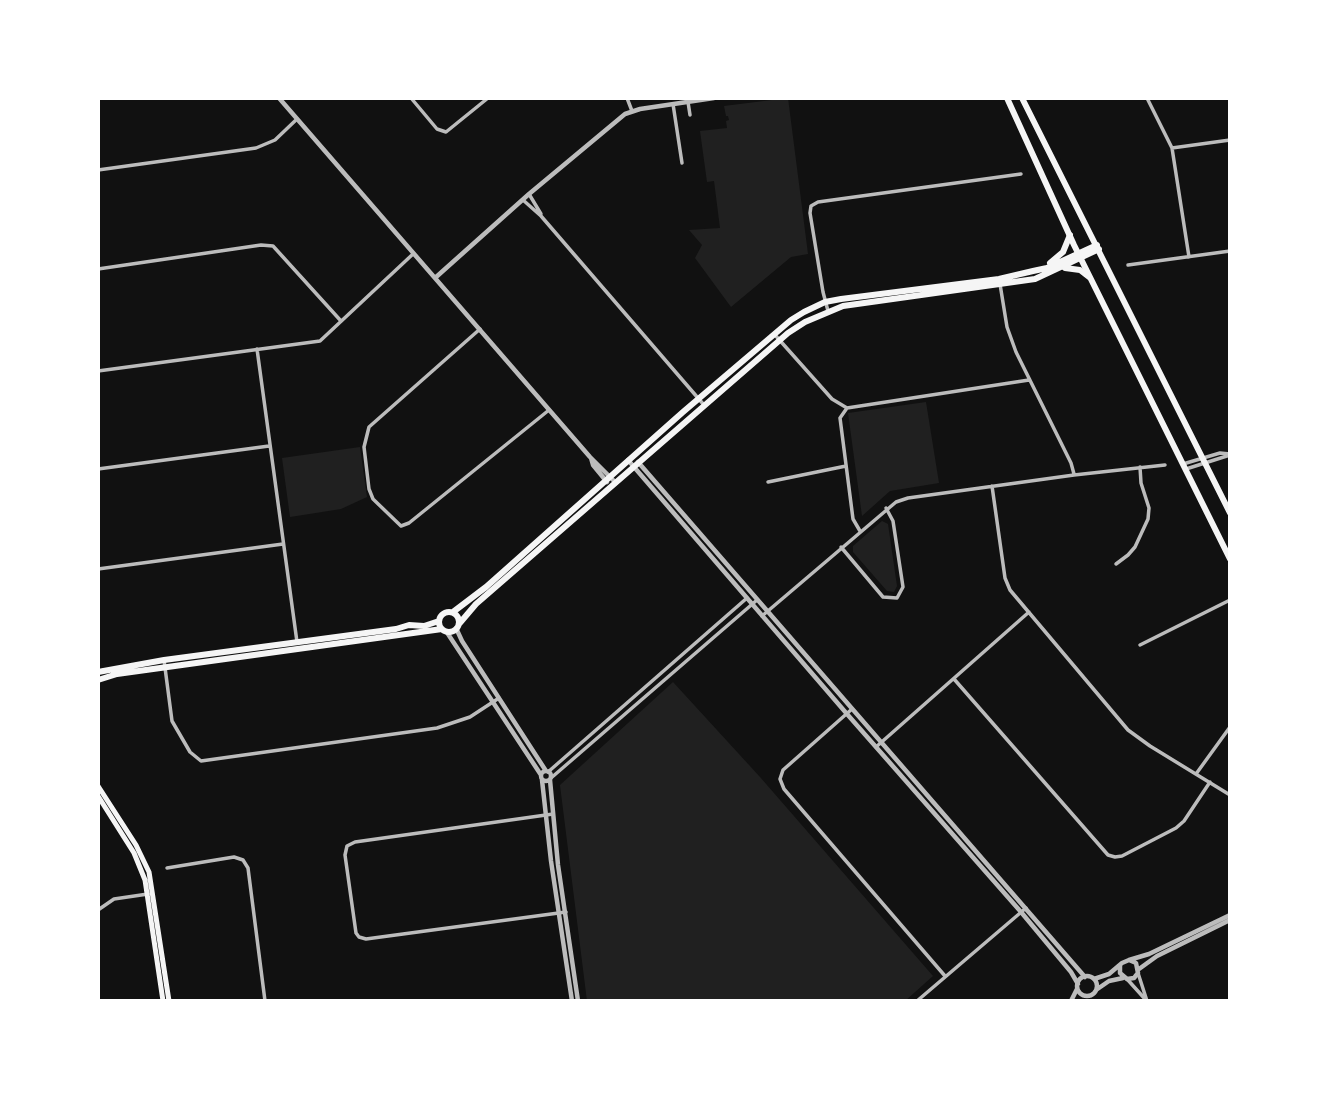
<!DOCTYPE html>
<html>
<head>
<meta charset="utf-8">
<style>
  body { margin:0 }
  #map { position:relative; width:1328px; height:1099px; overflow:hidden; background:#111; font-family:Overpass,sans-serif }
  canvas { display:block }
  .frame { position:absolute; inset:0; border:100px solid #fff; pointer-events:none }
</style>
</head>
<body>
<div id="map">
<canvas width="1328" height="1099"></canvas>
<div class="frame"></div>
</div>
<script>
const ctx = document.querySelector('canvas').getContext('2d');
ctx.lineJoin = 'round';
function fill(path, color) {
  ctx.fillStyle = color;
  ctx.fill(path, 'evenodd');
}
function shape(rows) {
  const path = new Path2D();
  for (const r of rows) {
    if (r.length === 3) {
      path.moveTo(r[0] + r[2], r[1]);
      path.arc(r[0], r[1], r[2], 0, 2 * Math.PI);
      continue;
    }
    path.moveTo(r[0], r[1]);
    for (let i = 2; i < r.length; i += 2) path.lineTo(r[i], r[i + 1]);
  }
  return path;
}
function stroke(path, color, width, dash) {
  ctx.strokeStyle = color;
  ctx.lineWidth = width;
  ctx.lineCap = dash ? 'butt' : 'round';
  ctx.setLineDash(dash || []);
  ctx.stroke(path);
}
fill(shape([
  [788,98,808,254,791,257,731,307,695,258,702,245,689,230,720,228,714,181,707,182,700,131,727,128,726,121,729,120,728,116,726,116,724,106],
  [926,402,939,483,890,491,862,516,848,413],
  [360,447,367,497,341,509,290,517,282,458],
  [882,521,888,524,897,586,894,592,887,591,853,552,853,546],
  [673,682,760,777,933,976,905,1001,587,1001,560,785]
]), '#202020');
stroke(shape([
  [411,98,437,129,446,132,488,98],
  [627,98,632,111],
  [1147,98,1172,148,1189,257],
  [688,102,690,115],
  [673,104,682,163],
  [1172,148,1230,140],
  [98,170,256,148,275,140,297,119],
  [529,194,541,214],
  [523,200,541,216,704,405],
  [1128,265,1230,251],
  [98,269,261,245,273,246,341,321],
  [1000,284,1007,327,1016,352,1071,463,1074,474],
  [828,311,823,292,810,213,811,206,818,202,1021,174],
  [480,329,369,427,364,447,369,489,373,499,401,526,409,523,549,410],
  [775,335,832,399,847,408,840,418,853,519,860,531],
  [257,349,297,642],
  [98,371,320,341,413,254],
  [847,408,1029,380],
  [1183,464,1220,453,1230,454],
  [98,469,269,446],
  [1186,469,1230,455],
  [768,482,846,466],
  [992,486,1005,578,1010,590,1128,730,1150,746,1230,795],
  [841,547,883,597,897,598,903,587,893,521,886,508],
  [1116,564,1128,555,1135,547,1148,519,1149,508,1141,483,1140,467],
  [98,569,283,544],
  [762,616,896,502,908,498,1074,475,1165,465],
  [1140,645,1230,600],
  [164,660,172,721,190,752,201,761,437,728,470,717,499,698],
  [954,679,1108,855,1115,857,1122,856,1176,828,1184,821,1210,782],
  [852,709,783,770,780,779,784,789,945,976],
  [876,747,1029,612],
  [548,772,747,598],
  [1196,774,1230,727],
  [551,778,757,600],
  [553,814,355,842,347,846,345,855,356,933,359,937,366,939,566,912],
  [167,868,234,857,243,860,248,868,265,1001],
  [98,910,114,899,148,894],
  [1138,973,1147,1001],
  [1127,979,1145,999],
  [917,1001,1026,908]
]), '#bcbcbc', 3.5);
stroke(shape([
  [279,98,590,457,616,483],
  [435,278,529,194,625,114,640,109,714,98],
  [591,458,593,465,607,482],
  [628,460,847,714,1021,912,1071,972,1078,984],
  [638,462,1085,977],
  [456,628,462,641,546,771],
  [446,631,541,775],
  [546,776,5],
  [542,780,551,861,572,1001],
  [550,780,558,865,578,1001],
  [1129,960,1149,954,1230,915],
  [1139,969,1157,956,1230,920],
  [1087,986,10],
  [1094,979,1109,974,1122,963,1129,960,1136,963,1138,973,1134,978,1127,979,1120,973,1120,966],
  [1096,990,1109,981,1123,978],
  [1071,1001,1077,989]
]), '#bcbcbc', 4.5);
stroke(shape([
  [98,786,136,845,149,872,169,1001],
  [98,796,134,853,145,880,163,1001]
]), '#f5f5f5', 5);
stroke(shape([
  [1050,263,1063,252,1070,235],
  [1065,268,1080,270,1089,277],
  [453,612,486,587,683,412,791,320,804,312,825,302,841,299,999,279,1033,271,1047,268,1097,245],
  [449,622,10],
  [459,624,476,604,788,333,805,322,843,306,1035,279,1099,249],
  [98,672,164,660,396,629,409,625,424,626,439,621],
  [98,680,117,674,442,629]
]), '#f5f5f5', 6);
stroke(shape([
  [1007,98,1074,245,1230,559],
  [1022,98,1230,513]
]), '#f5f5f5', 6);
</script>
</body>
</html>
